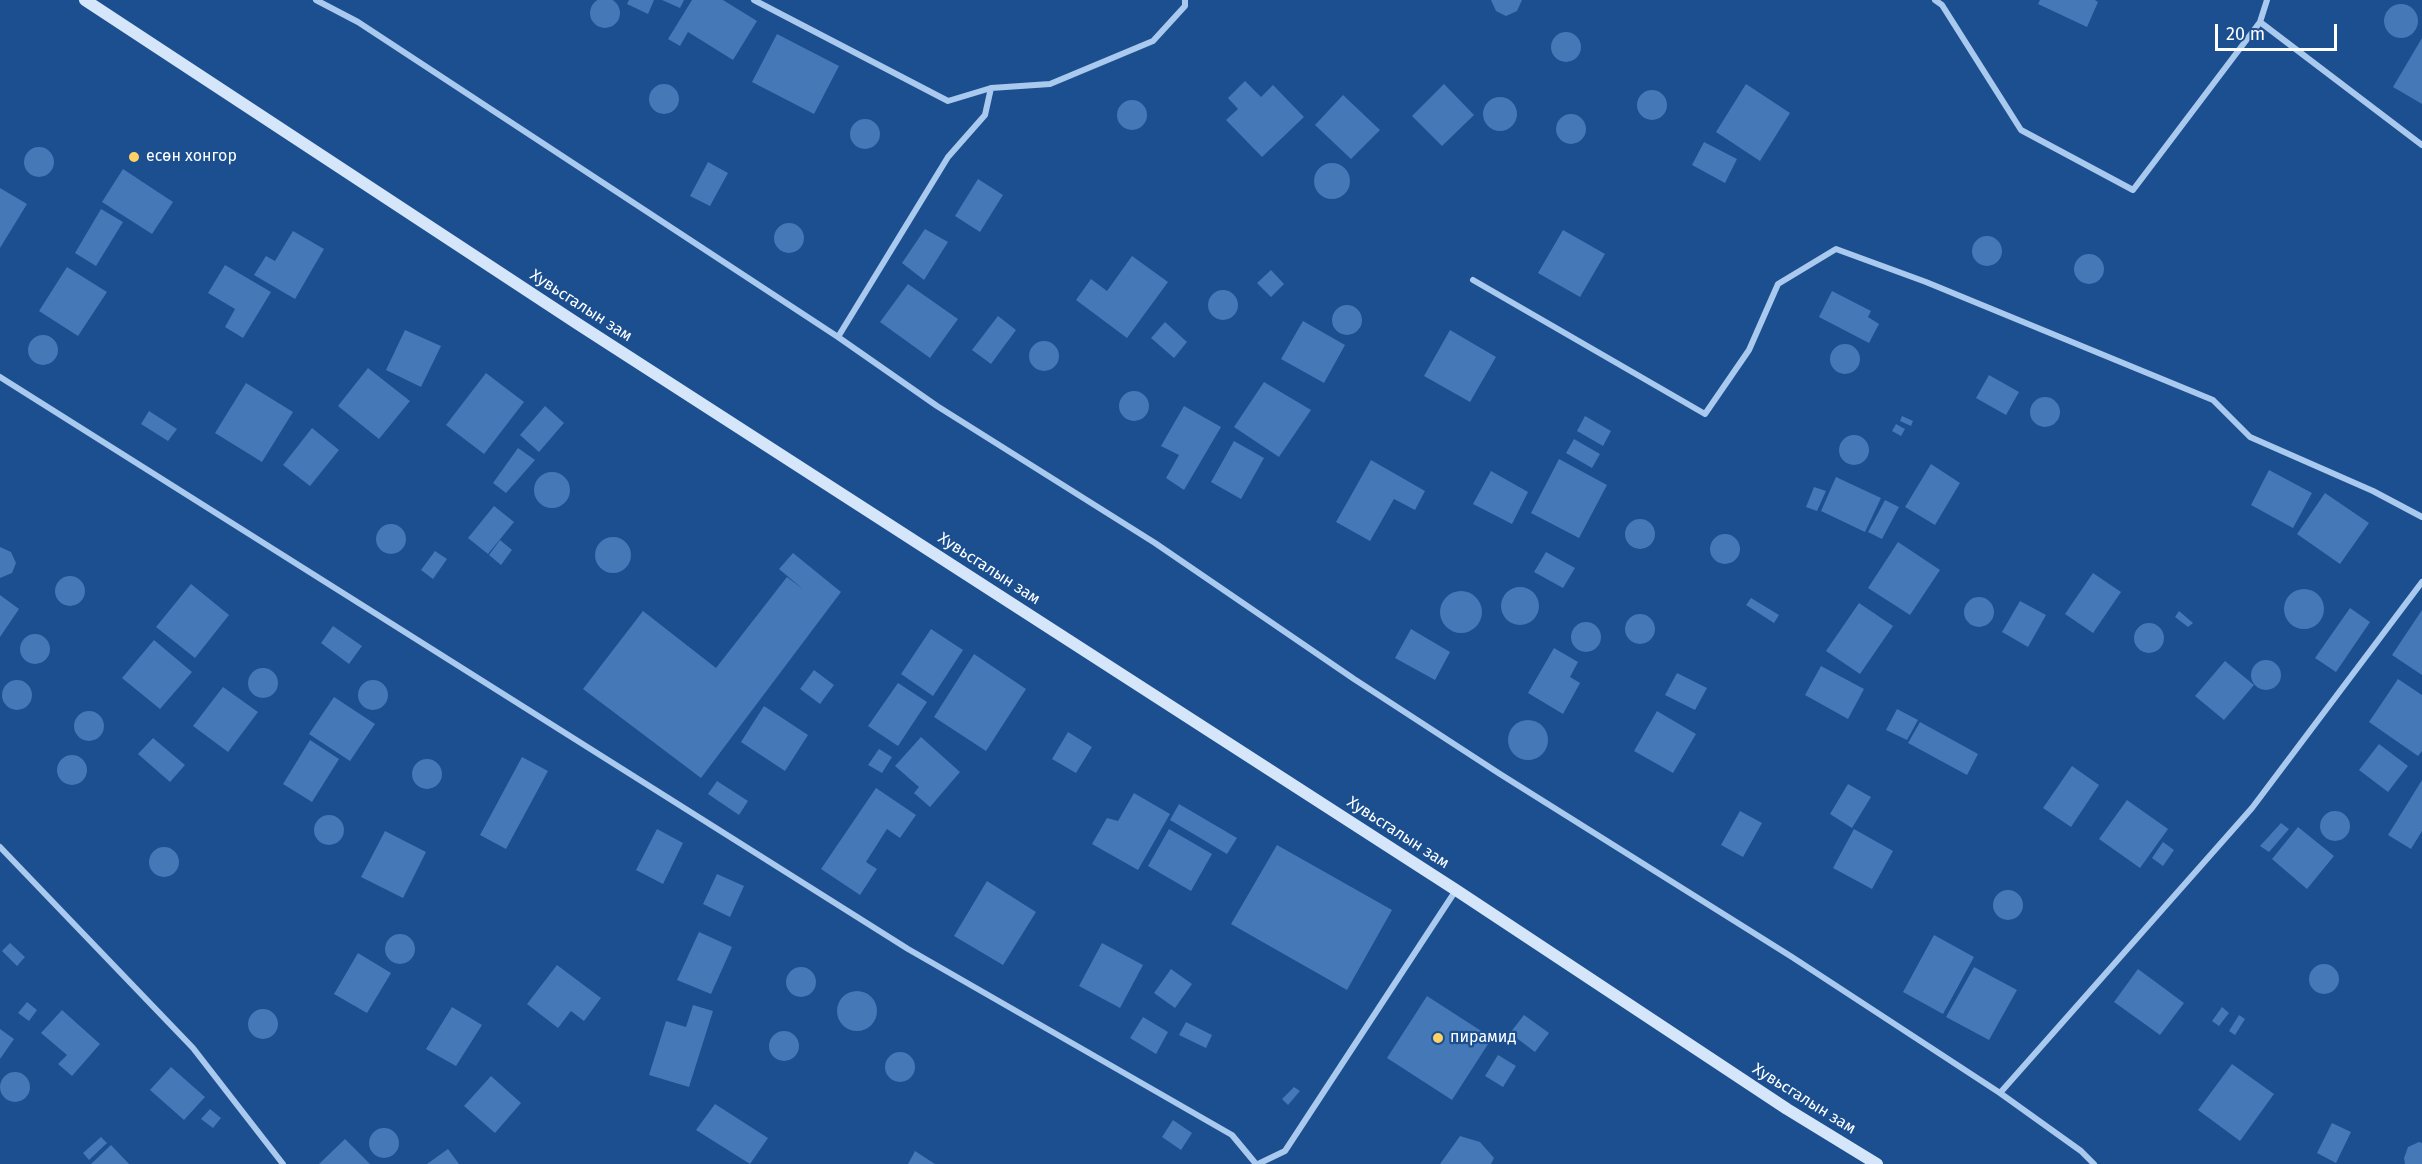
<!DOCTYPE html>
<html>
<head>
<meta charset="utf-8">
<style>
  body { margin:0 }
  #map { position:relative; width:2422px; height:1164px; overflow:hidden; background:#1b4f8f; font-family:"Fira Sans",sans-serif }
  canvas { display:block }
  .scale { position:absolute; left:2215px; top:24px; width:122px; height:27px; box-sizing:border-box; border:3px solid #fff; border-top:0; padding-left:8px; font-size:18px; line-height:21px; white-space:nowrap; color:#fff; -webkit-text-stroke:4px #1b4f8f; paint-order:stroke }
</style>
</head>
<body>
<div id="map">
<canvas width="2422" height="1164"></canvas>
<div class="scale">20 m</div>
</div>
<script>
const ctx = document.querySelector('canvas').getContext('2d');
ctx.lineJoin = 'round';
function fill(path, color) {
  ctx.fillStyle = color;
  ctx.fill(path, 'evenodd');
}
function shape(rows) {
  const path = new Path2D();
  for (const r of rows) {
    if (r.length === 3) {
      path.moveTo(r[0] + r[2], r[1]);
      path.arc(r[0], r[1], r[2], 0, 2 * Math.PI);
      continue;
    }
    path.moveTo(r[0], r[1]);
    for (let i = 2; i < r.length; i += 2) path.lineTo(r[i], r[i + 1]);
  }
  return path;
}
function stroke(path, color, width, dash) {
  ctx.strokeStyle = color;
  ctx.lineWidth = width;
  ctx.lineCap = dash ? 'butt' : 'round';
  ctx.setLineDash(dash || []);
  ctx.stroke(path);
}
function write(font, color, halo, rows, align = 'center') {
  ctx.font = font + ' "Fira Sans",sans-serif';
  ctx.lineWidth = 4.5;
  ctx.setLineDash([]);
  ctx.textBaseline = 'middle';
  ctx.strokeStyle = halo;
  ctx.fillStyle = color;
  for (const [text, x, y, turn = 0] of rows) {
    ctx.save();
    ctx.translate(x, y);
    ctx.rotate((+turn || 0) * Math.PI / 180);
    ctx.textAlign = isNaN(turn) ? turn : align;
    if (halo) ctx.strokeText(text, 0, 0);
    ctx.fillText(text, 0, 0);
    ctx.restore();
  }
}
fill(shape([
  [605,13,15],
  [629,0,654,0,648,14,627,4],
  [662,0,684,0,680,8],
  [692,0,723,0,757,21,733,60,688,32,680,46,668,39],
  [1491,0,1522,0,1517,11,1506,16,1496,11],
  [2040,0,2095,0,2098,2,2087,27,2038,4],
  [2401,21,17],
  [1566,47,15],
  [777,34,839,66,814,114,752,82],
  [2422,38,2422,104,2393,87],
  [1245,81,1261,97,1273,85,1304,117,1262,157,1226,120,1238,109,1228,98],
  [664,99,15],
  [1444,84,1474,115,1442,146,1412,116],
  [1746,84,1790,113,1760,161,1716,132],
  [1652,105,15],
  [1343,95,1380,130,1351,159,1315,125],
  [1500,114,17],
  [1132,115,15],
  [1571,129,15],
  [865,134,15],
  [1704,142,1737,159,1725,183,1692,165],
  [39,162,15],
  [708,162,728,173,710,206,690,196],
  [1332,181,18],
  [123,169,173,202,152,234,102,202],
  [978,179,1003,195,980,232,955,216],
  [0,188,27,204,0,248],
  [101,209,123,222,96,266,75,253],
  [789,238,15],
  [925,229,948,242,924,280,902,263],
  [1563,230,1605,254,1580,297,1538,273],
  [293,231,324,249,295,299,254,275,266,256,275,261],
  [1987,251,15],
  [2089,269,15],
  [1132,256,1168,282,1127,338,1076,300,1091,279,1107,291],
  [225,265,271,292,243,338,225,327,235,309,208,293],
  [67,267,107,292,78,336,39,311],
  [1271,270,1284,284,1271,297,1257,283],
  [908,284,958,319,930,358,880,322],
  [1223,305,15],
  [1832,291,1871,311,1868,317,1879,324,1869,343,1819,317],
  [1347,320,15],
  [998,316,1016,330,991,364,972,350],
  [1303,321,1345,345,1324,383,1281,359],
  [1165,322,1187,342,1174,358,1151,338],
  [405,330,441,346,421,387,386,370],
  [1450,330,1496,357,1470,402,1424,376],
  [43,350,15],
  [1044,356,15],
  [1845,359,15],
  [368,368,410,401,379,439,338,406],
  [486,373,524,402,484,454,446,425],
  [1989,375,2019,392,2006,415,1976,398],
  [1264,382,1311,410,1279,457,1234,427],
  [246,383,293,412,262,462,215,433],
  [1134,406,15],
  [2045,412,15],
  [545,406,564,423,539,452,520,435],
  [1184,406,1221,427,1184,490,1166,478,1179,455,1161,446],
  [149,411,177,429,168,441,141,424],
  [1585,416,1611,431,1603,446,1577,431],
  [1902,416,1913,421,1911,426,1900,421],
  [1896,424,1905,429,1901,436,1892,431],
  [312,428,339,450,310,486,283,465],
  [1854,450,15],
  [1574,439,1600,454,1592,468,1566,453],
  [1234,441,1264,458,1241,499,1211,482],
  [518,448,535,460,506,493,493,483],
  [1559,459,1607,485,1579,538,1531,513],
  [1371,460,1425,491,1415,510,1394,499,1370,541,1336,522],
  [1931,464,1960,483,1935,525,1905,507],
  [2269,470,2312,493,2293,528,2251,505],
  [1491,471,1528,492,1512,524,1473,504],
  [552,490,18],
  [1836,477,1881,498,1865,532,1821,511],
  [1814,487,1826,491,1817,511,1806,507],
  [2325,493,2369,523,2340,564,2297,534],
  [1885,500,1899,507,1882,539,1868,532],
  [494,506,514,522,488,554,468,538],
  [1640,534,15],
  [391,539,15],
  [1725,549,15],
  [613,555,18],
  [500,540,512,550,501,565,489,555],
  [1898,542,1940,570,1910,615,1868,588],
  [0,547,11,552,16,563,12,573,0,578],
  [435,551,447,559,433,579,421,570],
  [1546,552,1575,568,1563,588,1534,572],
  [793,553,841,592,701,778,583,689,643,611,716,668,787,577,804,590,779,569],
  [2093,573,2121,592,2093,633,2065,614],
  [70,591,15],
  [191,584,229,615,195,658,156,627],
  [1520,606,19],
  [2304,609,20],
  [1461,612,21],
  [0,595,19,609,0,637],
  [1979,612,15],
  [1751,598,1779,615,1774,623,1746,605],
  [2020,601,2046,615,2028,647,2002,632],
  [1859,603,1893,626,1860,674,1826,651],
  [2350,608,2370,622,2336,672,2315,658],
  [2422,610,2422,675,2392,655],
  [2179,611,2193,623,2188,627,2175,617],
  [1640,629,15],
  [1586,637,15],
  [2149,638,15],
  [333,626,362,646,349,664,321,643],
  [931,629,963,650,933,696,901,674],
  [1411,629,1450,652,1435,680,1395,658],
  [35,649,15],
  [154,640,192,672,160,709,122,678],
  [1554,648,1578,662,1570,677,1580,683,1563,714,1528,693],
  [974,654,1026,689,986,751,934,717],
  [2266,675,15],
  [2225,661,2254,685,2224,720,2195,696],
  [1821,666,1864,689,1848,719,1805,695],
  [263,683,15],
  [814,670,834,685,820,704,800,689],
  [1677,673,1707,688,1695,710,1665,695],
  [2398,679,2422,695,2422,751,2418,756,2369,722],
  [17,695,15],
  [373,695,15],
  [898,683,927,702,898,746,868,726],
  [223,687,258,712,228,752,193,726],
  [334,697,375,724,350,761,309,734],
  [764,706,808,735,785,771,741,742],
  [1897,709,1918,720,1907,740,1886,730],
  [89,726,15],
  [1657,711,1696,734,1673,773,1634,751],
  [1528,740,20],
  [1920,722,1978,754,1967,775,1908,743],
  [1068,732,1092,747,1076,773,1052,759],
  [921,737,960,772,930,807,914,793,919,787,895,766],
  [153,738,185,765,170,782,138,754],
  [310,740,339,759,312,802,283,784],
  [2379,744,2408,766,2388,792,2359,770],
  [879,749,892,757,882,773,868,765],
  [72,770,15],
  [522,757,548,771,506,849,480,835],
  [427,774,15],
  [2072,766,2099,785,2071,827,2043,808],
  [2422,780,2422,831,2411,849,2388,835],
  [717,781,748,801,739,815,708,794],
  [1848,784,1871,797,1852,828,1830,814],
  [876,788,916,815,900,838,887,829,866,862,877,869,860,895,821,869],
  [1134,793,1170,814,1138,870,1092,844,1107,818,1118,821],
  [2127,800,2168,829,2140,868,2099,839],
  [1179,804,1237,838,1227,854,1170,820],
  [2335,826,15],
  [1740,811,1762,823,1743,857,1721,845],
  [329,830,15],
  [2281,823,2289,829,2269,852,2260,846],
  [2298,827,2334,856,2307,889,2272,859],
  [657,829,683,843,663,884,636,870],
  [1169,829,1212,854,1191,891,1148,866],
  [1854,829,1893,851,1872,889,1833,868],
  [385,831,426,852,403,898,361,877],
  [2163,842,2174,850,2163,866,2152,858],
  [1277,845,1392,910,1347,990,1231,924],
  [164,862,15],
  [717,874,744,886,730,917,703,904],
  [987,881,1036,912,1003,965,954,936],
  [2008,905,15],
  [699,932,732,947,711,994,677,980],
  [400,949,15],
  [1934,935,1974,957,1943,1014,1903,992],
  [10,943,25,957,17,966,2,951],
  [1102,943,1143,965,1120,1008,1079,986],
  [358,953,391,973,367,1013,334,994],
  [2324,979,15],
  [557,965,601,998,584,1021,571,1011,558,1028,527,1004],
  [801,982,15],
  [1974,967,2017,990,1989,1040,1946,1017],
  [1171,969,1192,984,1175,1008,1154,993],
  [2138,969,2184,1003,2160,1035,2114,1002],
  [857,1011,20],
  [1427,996,1492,1038,1452,1100,1387,1058],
  [27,1002,37,1010,29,1021,18,1013],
  [693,1005,713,1011,689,1087,649,1075,666,1021,686,1027],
  [452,1007,482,1025,456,1066,426,1049],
  [2222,1007,2229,1013,2219,1026,2212,1021],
  [263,1024,15],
  [62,1010,100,1044,72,1076,58,1064,67,1055,41,1033],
  [1524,1015,1549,1033,1535,1052,1510,1033],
  [2239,1015,2245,1019,2235,1035,2229,1031],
  [1143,1017,1168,1032,1156,1054,1130,1038],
  [1186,1022,1212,1035,1206,1048,1179,1035],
  [0,1029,14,1039,0,1059],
  [784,1046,15],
  [900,1067,15],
  [1498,1055,1516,1066,1503,1087,1485,1076],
  [2232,1064,2274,1094,2240,1141,2198,1110],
  [171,1067,205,1097,184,1120,150,1090],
  [15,1087,15],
  [491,1076,521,1103,495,1133,464,1106],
  [1294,1087,1300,1091,1288,1105,1282,1099],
  [715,1104,768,1138,750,1164,696,1130],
  [210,1109,221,1118,213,1128,201,1119],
  [1173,1120,1192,1133,1181,1150,1162,1137],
  [2332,1123,2351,1132,2336,1163,2317,1153],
  [384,1143,15],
  [1460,1136,1480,1142,1494,1158,1491,1164,1440,1164],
  [101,1137,107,1143,89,1160,83,1153],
  [345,1139,370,1164,319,1164],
  [2419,1142,2422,1143,2422,1164,2405,1164,2404,1158,2408,1147],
  [111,1145,129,1164,91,1164],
  [448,1149,459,1164,427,1164],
  [915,1151,935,1164,908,1164]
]), '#4478b7');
stroke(shape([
  [316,0,358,22,838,337,937,406,1155,543,1354,679,1500,774,1792,957,2000,1093],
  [754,0,948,101,991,88,1050,84,1153,41,1185,6,1185,0],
  [1935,0,1942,5,2021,130,2133,190,2260,22,2267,0],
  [2260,22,2422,145],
  [1473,280,1705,414,1749,350,1778,284,1836,249,1926,282,2213,400,2250,437,2373,491,2422,517],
  [838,337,948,157,985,115,991,88],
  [0,377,908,949,1232,1135,1256,1164],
  [0,847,193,1048,283,1164],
  [1258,1164,1285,1151,1456,890],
  [2094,1164,2081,1151,2000,1093,2252,808,2422,582]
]), '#a9c9ee', 6);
stroke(shape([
  [85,0,578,324,1456,890,1787,1109,1877,1164]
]), '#d6e6fa', 12);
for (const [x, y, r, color] of [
  [134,157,6,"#ffd166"],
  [1438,1038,6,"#ffd166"]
]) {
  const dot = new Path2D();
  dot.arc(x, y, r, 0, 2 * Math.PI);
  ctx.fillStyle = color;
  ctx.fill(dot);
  stroke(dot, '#1b4f8f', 2);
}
write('16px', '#fff', '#1b4f8f', [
  ["есөн хонгор",146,157],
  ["пирамид",1450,1038]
], 'left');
write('16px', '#fff', '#1b4f8f', [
  ["Хувьсгалын зам",581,306,33],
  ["Хувьсгалын зам",989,569,33],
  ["Хувьсгалын зам",1398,833,33],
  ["Хувьсгалын зам",1804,1099,32]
]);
</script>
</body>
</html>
